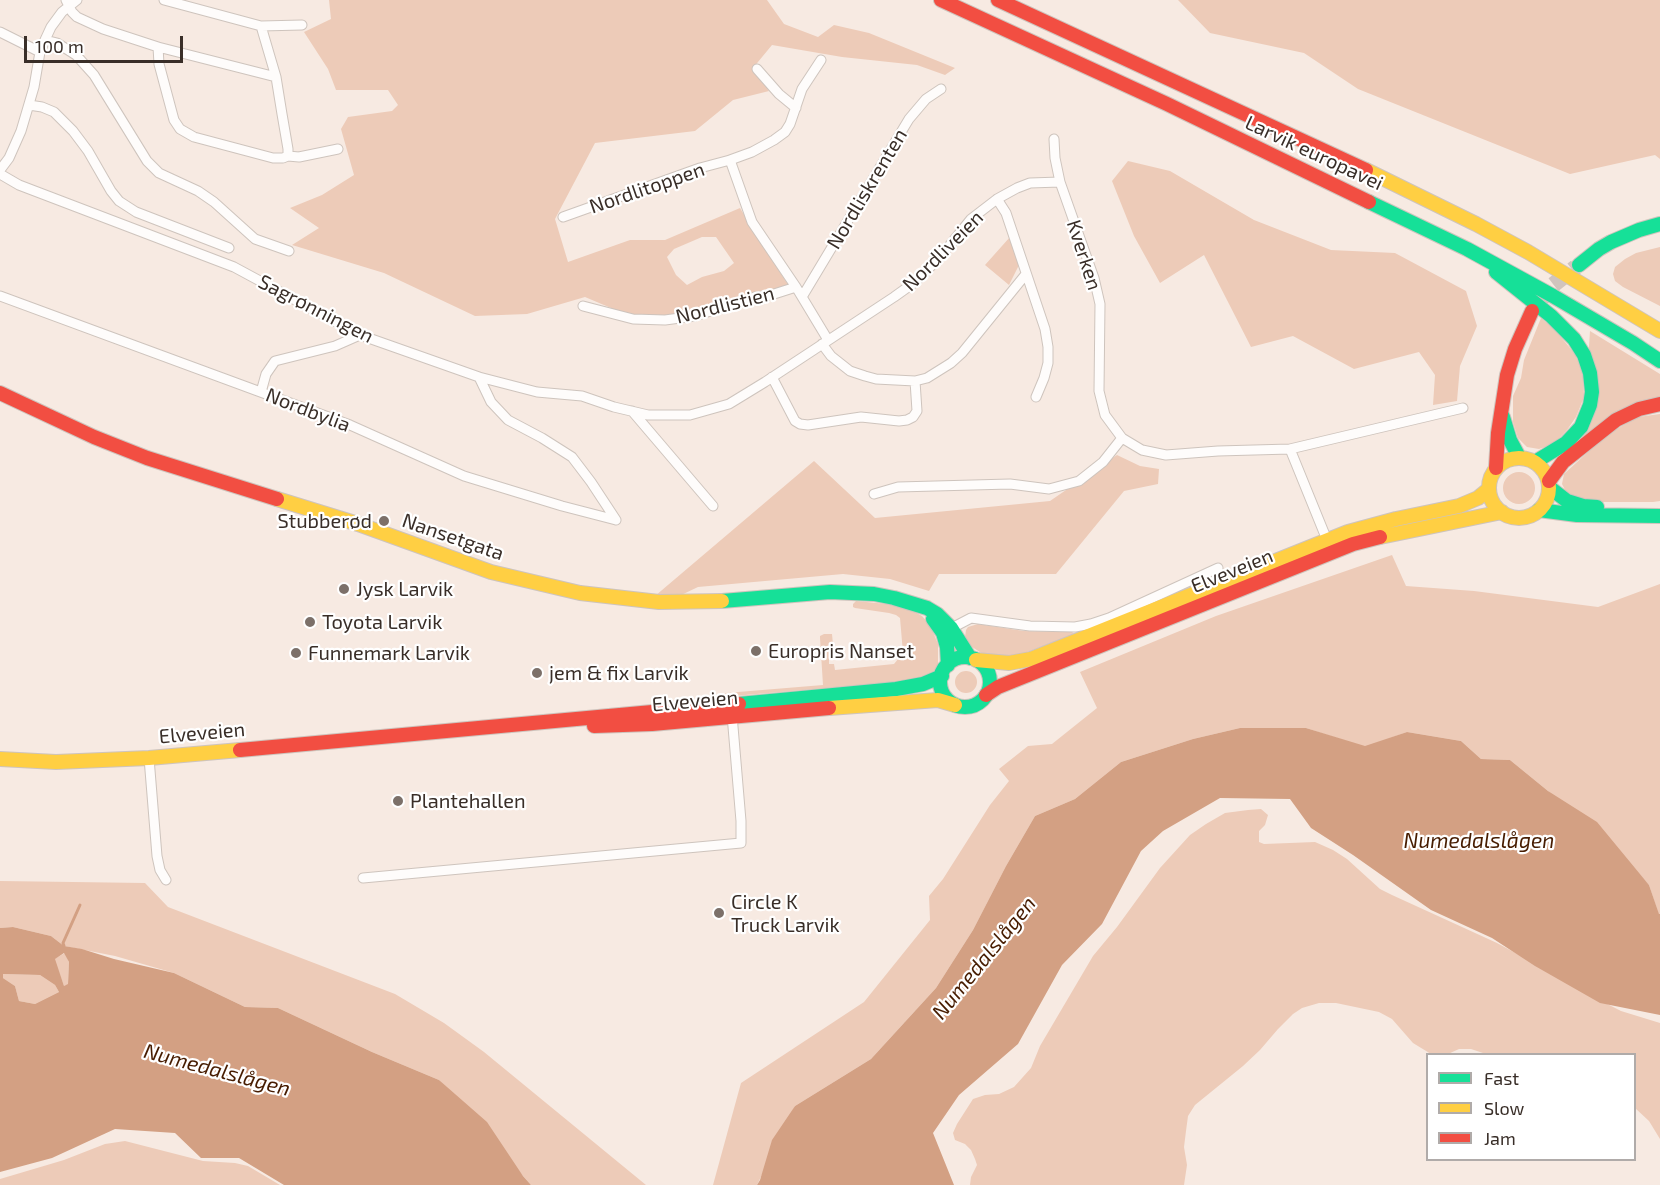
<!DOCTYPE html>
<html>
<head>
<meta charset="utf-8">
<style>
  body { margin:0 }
  #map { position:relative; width:1660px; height:1185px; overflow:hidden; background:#f7eae2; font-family:"Exo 2",sans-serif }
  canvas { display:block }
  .legend { position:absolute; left:1426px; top:1053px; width:210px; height:108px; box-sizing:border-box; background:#fff; border:2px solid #b0aba9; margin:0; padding:8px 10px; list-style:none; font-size:18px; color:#392e28 }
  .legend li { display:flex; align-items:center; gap:12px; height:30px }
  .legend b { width:30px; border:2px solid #b0aba9 }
  .scale { position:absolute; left:24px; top:36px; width:159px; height:27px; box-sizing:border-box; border:3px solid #392e28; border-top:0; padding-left:8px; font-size:18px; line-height:21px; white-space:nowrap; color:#392e28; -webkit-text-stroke:4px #fff; paint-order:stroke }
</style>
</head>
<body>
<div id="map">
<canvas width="1660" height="1185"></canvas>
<ul class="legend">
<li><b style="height:8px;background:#16e098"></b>Fast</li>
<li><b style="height:8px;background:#ffcf43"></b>Slow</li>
<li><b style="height:8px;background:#f24e42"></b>Jam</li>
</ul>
<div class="scale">100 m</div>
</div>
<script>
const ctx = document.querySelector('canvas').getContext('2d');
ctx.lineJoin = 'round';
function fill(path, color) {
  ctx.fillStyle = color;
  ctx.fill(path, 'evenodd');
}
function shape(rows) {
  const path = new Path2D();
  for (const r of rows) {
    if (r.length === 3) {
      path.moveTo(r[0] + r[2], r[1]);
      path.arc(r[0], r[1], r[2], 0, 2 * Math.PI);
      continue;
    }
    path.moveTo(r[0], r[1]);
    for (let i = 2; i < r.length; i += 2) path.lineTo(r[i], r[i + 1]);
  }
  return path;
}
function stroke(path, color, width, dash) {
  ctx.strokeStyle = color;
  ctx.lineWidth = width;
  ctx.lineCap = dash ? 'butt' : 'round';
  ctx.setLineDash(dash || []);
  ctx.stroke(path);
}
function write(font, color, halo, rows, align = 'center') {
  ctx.font = font + ' "Exo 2",sans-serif';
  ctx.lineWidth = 4.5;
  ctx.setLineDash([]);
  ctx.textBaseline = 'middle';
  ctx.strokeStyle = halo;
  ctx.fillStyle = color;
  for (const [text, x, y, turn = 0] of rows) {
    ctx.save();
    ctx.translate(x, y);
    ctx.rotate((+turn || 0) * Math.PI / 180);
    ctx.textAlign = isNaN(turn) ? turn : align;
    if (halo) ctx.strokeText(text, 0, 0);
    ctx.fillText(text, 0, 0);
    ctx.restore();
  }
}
fill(shape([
  [329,0,767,0,784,24,818,37,834,25,869,33,955,68,945,75,917,65,842,57,772,45,753,68,769,91,733,100,695,131,595,143,555,219,568,262,630,240,665,240,740,208,766,251,789,286,673,318,630,316,585,297,527,314,475,316,384,273,292,245,319,228,290,208,322,195,354,175,341,129,348,117,392,111,398,105,388,90,336,90,328,69,304,32,331,19],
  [702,237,716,237,734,263,724,271,702,277,687,285,676,275,667,257,674,249],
  [1178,0,1660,0,1660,159,1655,155,1570,174,1358,89,1304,53,1210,33],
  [1128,161,1170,171,1254,220,1331,250,1395,253,1466,291,1477,326,1460,366,1457,401,1433,405,1435,375,1419,352,1354,369,1293,336,1251,347,1204,255,1160,283,1134,236,1112,181],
  [1010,237,1019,265,1009,285,985,265],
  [1660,247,1660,306,1623,287,1615,281,1613,274,1615,267,1625,259,1636,253],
  [1541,318,1555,330,1575,354,1583,373,1584,397,1576,417,1567,430,1554,444,1539,449,1527,447,1518,438,1513,422,1513,396,1521,378,1524,360],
  [1590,331,1660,374,1660,400,1583,440],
  [1660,414,1660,501,1653,502,1599,502,1579,498,1566,492,1562,484,1564,474,1589,451,1615,430,1638,417],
  [1117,455,1140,466,1159,469,1158,484,1124,491,1056,574,939,574,929,591,890,579,843,574,698,587,677,597,655,596,814,461,875,518,1050,501],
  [1519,488,16],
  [1392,555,1406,586,1474,591,1598,607,1660,584,1660,914,1659,915,1649,885,1630,864,1548,791,1510,760,1481,759,1461,741,1407,732,1365,747,1306,728,1240,728,1193,739,1121,762,1075,799,1035,816,1006,866,973,930,936,988,871,1059,795,1106,757,1185,713,1185,741,1083,864,1002,930,920,929,896,943,879,990,805,1009,781,999,769,1028,746,1052,744,1097,708,1080,672,1216,616],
  [856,601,897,605,908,608,922,616,930,625,938,644,938,666,935,671,918,680,722,697,723,695,726,693,823,685,820,638,820,636,824,634,832,634,834,655,829,655,829,664,834,664,835,670,894,664,903,653,900,618,896,615,889,613,855,608,853,607,853,604],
  [978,624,1024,631,1072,632,1074,634,1025,653,1012,656,983,654,969,645,965,637,966,630,968,627],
  [966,682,11],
  [1261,809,1268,815,1265,825,1259,831,1259,842,1264,844,1315,842,1333,850,1347,859,1380,889,1392,895,1497,943,1538,965,1572,986,1621,1011,1660,1023,1660,1139,1649,1121,1635,1108,1634,1054,1486,1054,1471,1049,1459,1049,1448,1054,1431,1054,1413,1043,1392,1019,1379,1012,1336,1003,1319,1003,1302,1008,1293,1014,1278,1029,1260,1050,1243,1066,1195,1105,1188,1116,1186,1131,1184,1147,1187,1165,1184,1185,970,1185,971,1177,977,1165,975,1159,971,1150,965,1144,955,1140,953,1133,957,1124,973,1099,985,1095,999,1094,1014,1087,1031,1068,1040,1046,1093,956,1117,927,1160,868,1190,835,1206,824,1225,813,1248,810],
  [0,881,145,883,168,907,395,994,444,1023,484,1052,646,1185,531,1185,439,1080,372,1052,278,1008,245,1007,174,973,115,956,64,946,51,936,13,927,0,928],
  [65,953,69,962,68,985,64,986,54,959],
  [3,974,40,975,55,985,59,992,35,1004,19,1001,15,986,3,978],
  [125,1141,203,1161,235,1163,248,1166,280,1185,0,1185,0,1179,64,1160,105,1144]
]), '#edcbb8');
fill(shape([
  [1240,728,1306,728,1365,746,1407,732,1461,741,1481,759,1510,760,1548,791,1597,822,1649,885,1659,914,1660,914,1660,1015,1600,1003,1535,966,1492,938,1431,910,1353,855,1311,828,1290,799,1220,798,1163,831,1141,851,1102,924,1062,965,1018,1044,959,1095,933,1133,954,1185,757,1185,760,1180,772,1140,795,1106,871,1059,936,988,973,930,1006,866,1035,816,1075,799,1121,762,1193,739],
  [13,927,51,936,64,946,82,949,114,959,174,973,245,1007,278,1008,372,1052,439,1080,487,1122,523,1176,531,1185,284,1185,239,1158,201,1158,175,1133,115,1129,52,1158,0,1172,0,928],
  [64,953,69,962,68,984,64,986,55,959],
  [3,974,40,975,55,985,59,992,35,1004,19,1001,15,986,3,978]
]), '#d3a083');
stroke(shape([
  [64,946,63,943,80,905]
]), '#d3a083', 3);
stroke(shape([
  [1538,303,1553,285,1576,267]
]), '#d1c4bd', 16, [16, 8]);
const street = shape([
  [66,0,72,12,77,17,103,29,158,47,276,77],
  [164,0,261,26,302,25],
  [0,32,40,52],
  [45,40,57,43,76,55,94,75,147,161,159,173,198,191,214,202,255,239,289,251],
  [158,47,159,64,174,120,180,129,194,137,273,158,283,158,288,156,288,149,282,114,276,77,261,26],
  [821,60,802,89,790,124,785,132,774,140,752,152,730,160,752,222,796,287,828,340],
  [757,69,779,94,796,108],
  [29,105,42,107,54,112,73,131,88,151,111,191,119,201,136,212,229,248],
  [1054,139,1055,158,1060,182,1094,278,1100,304,1099,391,1105,415,1122,438,1142,450,1166,455,1218,451,1290,449,1327,540],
  [288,156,299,157,338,149],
  [0,170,9,158,21,131,34,87,40,52,45,40,51,27,62,12,77,0],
  [0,174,19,185,234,267,360,335,479,377,491,402,508,420,542,438,572,457,591,482,616,520],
  [997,199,1006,213,1045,329,1048,347,1048,363,1044,378,1036,397],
  [563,217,700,168,730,160],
  [0,296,350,425,464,476,562,506,616,520],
  [802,297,909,119,926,99,941,89],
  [583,306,633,319,665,320,695,316,726,306,755,297,771,295,796,287],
  [822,344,831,356,850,371,865,376,876,379,915,381,927,378,951,363,962,353,1026,274],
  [479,377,537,392,582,396,614,407,648,415,690,415,729,404,765,382,894,297,915,282,941,256,971,219,997,199,1017,188,1030,183,1060,182],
  [772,377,795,421,800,424,808,425,861,417,899,421,907,420,913,417,917,411,915,381],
  [261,392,266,374,275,361,335,346,360,335],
  [632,411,713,506],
  [1290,449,1463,408],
  [874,494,898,487,1010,484,1049,489,1079,481,1103,462,1122,438],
  [948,630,971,618,1030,626,1075,627,1091,624,1109,618,1218,568],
  [149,758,157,856,160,870,166,880],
  [363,878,741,843,741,821,732,715]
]);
const fast = shape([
  [1369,202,1467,249,1553,296,1633,343,1660,361],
  [1579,265,1599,249,1611,242,1639,230,1660,224],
  [1496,272,1551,316,1574,339,1584,355,1590,373,1592,392,1590,405,1581,427,1566,443,1535,462],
  [1503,417,1510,440,1519,457],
  [1549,487,1567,501,1583,506,1597,507],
  [1539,510,1577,515,1660,516],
  [722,601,830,592,874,594,894,598,927,608,937,614,951,628,970,658],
  [933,619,943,633,947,647,948,665],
  [965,682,25],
  [739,704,896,689,923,684,942,676]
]);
const slow = shape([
  [1366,170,1476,224,1528,252,1660,331],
  [1519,488,30],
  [277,499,358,524,491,572,580,593,659,602,722,601],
  [1380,537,1502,512],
  [976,660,1009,663,1031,659,1348,532,1396,519,1459,506,1478,498,1489,489],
  [829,708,938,700,955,705],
  [0,759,56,762,149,758,240,750]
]);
const jam = shape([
  [941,0,1167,104,1369,202],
  [998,0,1366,170],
  [0,393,94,437,147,458,277,499],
  [1496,468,1498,433,1507,375,1515,349,1532,311],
  [1549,481,1563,462,1616,420,1639,409,1660,404],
  [986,695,998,687,1353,544,1380,537],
  [594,726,652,724,829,708],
  [240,750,739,704]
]);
stroke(street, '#cec4bd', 11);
stroke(fast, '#cec4bd', 16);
stroke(slow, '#cec4bd', 16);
stroke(jam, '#cec4bd', 16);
stroke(street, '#fefcfb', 9);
stroke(fast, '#16e098', 14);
stroke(slow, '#ffcf43', 14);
stroke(jam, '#f24e42', 14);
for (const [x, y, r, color] of [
  [384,521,6,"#7c7069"],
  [344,589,6,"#7c7069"],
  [310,622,6,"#7c7069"],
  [756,651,6,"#7c7069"],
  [296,653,6,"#7c7069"],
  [537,673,6,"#7c7069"],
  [398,801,6,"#7c7069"],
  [719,913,6,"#7c7069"]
]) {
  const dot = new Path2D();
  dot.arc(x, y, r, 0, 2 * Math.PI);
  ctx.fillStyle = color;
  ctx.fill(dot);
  stroke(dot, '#fff', 2);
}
write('20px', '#392e28', '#fff', [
  ["Larvik europavei",1314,153,25],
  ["Nordlitoppen",647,188,-19],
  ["Nordliskrenten",867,189,-59],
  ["Nordliveien",943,251,-45],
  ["Kverken",1084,255,72],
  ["Nordlistien",725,305,-14],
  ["Sagrønningen",316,309,27],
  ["Nordbylia",308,410,21],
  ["Nansetgata",453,537,19],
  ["Elveveien",1232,571,-22],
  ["Elveveien",695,701,-5],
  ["Elveveien",202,733,-5]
]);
write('20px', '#392e28', '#fff', [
  ["Stubberød",372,521,"right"],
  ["Jysk Larvik",356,589],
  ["Toyota Larvik",322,622],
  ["Europris Nanset",768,651],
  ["Funnemark Larvik",308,653],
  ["jem & fix Larvik",549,673],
  ["Plantehallen",410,801],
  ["Circle K",731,902],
  ["Truck Larvik",731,925]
], 'left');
write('italic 21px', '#471c00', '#fff', [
  ["Numedalslågen",1479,841],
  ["Numedalslågen",984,958,-51],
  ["Numedalslågen",217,1070,15]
]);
</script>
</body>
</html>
